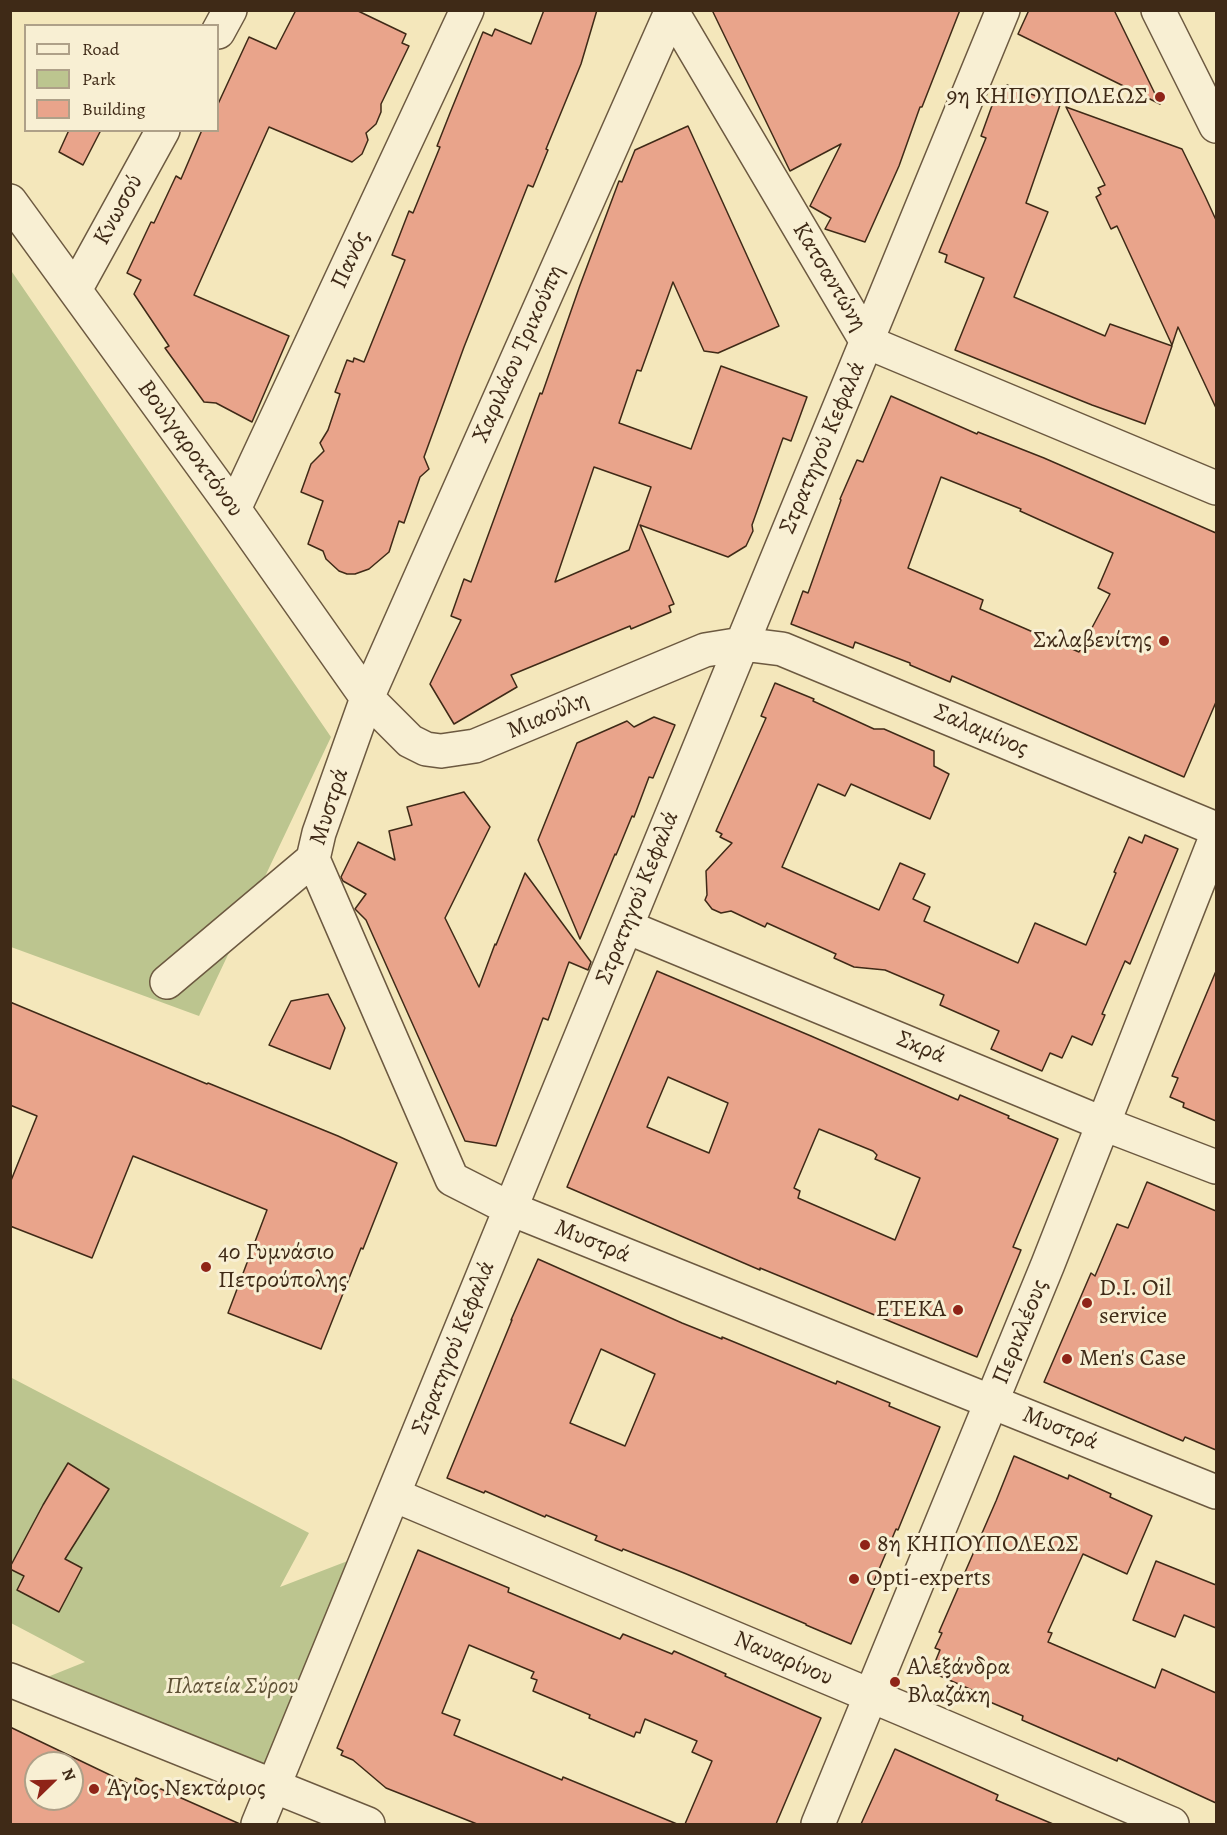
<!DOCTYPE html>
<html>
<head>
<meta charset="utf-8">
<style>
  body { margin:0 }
  #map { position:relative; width:1227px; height:1835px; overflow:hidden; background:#f4e7bb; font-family:Alegreya,serif }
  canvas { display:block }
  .frame { position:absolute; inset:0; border:12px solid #3f2a17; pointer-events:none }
  .legend { position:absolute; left:24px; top:24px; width:195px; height:108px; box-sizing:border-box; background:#f8efd3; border:2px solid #aea088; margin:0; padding:8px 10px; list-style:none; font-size:18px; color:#3f2a17 }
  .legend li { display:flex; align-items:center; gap:12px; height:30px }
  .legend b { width:30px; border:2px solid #aea088 }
  .north { position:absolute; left:24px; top:1751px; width:60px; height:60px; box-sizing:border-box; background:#f8efd3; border:2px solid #aea088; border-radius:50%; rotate:67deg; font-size:16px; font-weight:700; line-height:24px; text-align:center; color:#3f2a17 }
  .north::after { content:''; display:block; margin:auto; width:21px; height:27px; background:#8f2418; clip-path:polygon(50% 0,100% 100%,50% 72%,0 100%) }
</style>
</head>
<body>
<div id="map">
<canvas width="1227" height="1835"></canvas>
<div class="frame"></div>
<ul class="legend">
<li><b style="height:8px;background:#f8efd3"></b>Road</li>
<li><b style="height:16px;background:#bcc58f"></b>Park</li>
<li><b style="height:16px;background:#e9a48b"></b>Building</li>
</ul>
<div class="north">N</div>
</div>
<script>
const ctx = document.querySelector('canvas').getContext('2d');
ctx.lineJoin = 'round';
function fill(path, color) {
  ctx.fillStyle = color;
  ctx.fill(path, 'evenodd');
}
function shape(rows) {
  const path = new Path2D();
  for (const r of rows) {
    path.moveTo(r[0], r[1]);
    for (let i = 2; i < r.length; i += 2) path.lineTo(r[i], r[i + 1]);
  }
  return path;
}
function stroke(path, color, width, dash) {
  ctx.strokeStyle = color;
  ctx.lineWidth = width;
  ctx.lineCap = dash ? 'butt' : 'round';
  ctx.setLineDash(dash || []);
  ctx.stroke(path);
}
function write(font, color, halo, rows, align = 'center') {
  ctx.font = font + ' Alegreya,serif';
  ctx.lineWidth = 6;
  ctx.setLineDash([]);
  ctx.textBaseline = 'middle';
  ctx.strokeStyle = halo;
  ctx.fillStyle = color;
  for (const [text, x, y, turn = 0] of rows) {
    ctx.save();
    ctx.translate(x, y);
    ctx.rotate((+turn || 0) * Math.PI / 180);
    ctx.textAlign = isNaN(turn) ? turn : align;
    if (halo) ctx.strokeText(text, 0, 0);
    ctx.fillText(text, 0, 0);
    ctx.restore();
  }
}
fill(shape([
  [10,269,331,737,199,1016,11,947],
  [10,1377,309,1533,280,1587,371,1552,274,1786,25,1686,85,1662,11,1623]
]), '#bcc58f');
const building = shape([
  [296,10,356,10,406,34,402,43,409,46,381,104,381,112,376,124,366,133,368,140,362,154,352,162,269,127,194,295,289,336,252,422,216,403,204,402,165,348,169,346,134,294,141,280,127,273,151,222,154,223,176,176,181,179,202,130,218,130,218,104,249,37,276,49,296,10],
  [544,10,597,10,581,64,546,149,548,150,533,187,528,185,464,347,424,457,429,469,420,477,404,523,399,521,389,552,369,569,355,574,347,574,339,571,326,559,323,551,308,544,323,501,301,492,311,464,324,451,320,443,328,430,340,394,335,392,347,360,353,362,354,358,364,362,405,260,392,255,409,211,413,213,440,147,437,146,450,113,483,32,492,36,495,29,531,44,544,10],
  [712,10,960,10,922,107,920,107,899,166,865,242,825,229,831,218,810,206,841,144,790,171,712,10],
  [1029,10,1114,10,1160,104,1018,34,1029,10],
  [1007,85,1060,105,1026,203,1048,212,1014,297,1105,336,1110,324,1172,346,1145,424,1092,405,955,350,984,278,945,262,947,255,939,252,986,138,981,136,998,89,1005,92,1007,85],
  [1066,107,1182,149,1205,196,1216,220,1216,408,1178,327,1172,345,1117,226,1111,229,1096,197,1101,194,1098,188,1105,185,1066,107],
  [688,126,779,326,718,353,704,351,673,282,641,371,637,370,619,423,691,449,721,366,807,397,791,441,783,438,752,525,753,531,746,546,728,557,640,525,674,604,669,606,671,612,631,629,630,626,511,675,517,687,454,724,430,684,461,620,451,616,464,579,471,582,540,393,542,394,579,288,619,181,622,182,635,150,688,126],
  [594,467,651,487,629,550,555,582,594,467],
  [69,130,101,130,83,165,59,152,69,130],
  [891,396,977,434,978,432,1044,458,1216,533,1216,702,1184,777,952,676,950,682,910,665,910,663,855,642,853,648,791,624,803,591,808,593,841,500,840,499,857,460,863,462,891,396],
  [941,477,1021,509,1020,511,1113,553,1098,588,1110,594,1079,652,980,609,983,600,908,568,941,477],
  [775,683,814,699,813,701,874,729,884,729,934,751,934,766,949,774,930,819,851,784,845,796,818,784,782,867,879,910,900,863,925,874,913,899,930,907,924,921,1018,963,1035,923,1086,945,1116,873,1114,872,1129,837,1142,843,1145,835,1178,849,1130,964,1125,961,1102,1014,1105,1015,1092,1045,1072,1036,1062,1058,1050,1053,1042,1071,991,1049,999,1031,940,1005,944,995,885,970,854,967,834,958,836,954,767,923,765,927,731,911,721,913,712,909,705,900,707,895,706,871,732,843,720,837,722,834,716,831,766,718,761,716,775,683],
  [654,717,675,725,653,778,649,777,634,817,632,816,616,855,615,854,580,939,538,840,577,743,627,721,634,727,654,717],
  [464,792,490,827,445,918,479,987,495,944,496,945,525,873,591,962,588,970,569,962,548,1020,543,1018,496,1146,465,1141,366,920,355,909,366,894,343,881,341,877,358,842,395,860,389,831,412,825,407,807,464,792],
  [657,971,811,1036,958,1100,960,1095,1009,1116,1008,1118,1058,1139,1013,1247,1021,1250,977,1357,760,1268,760,1270,567,1187,657,971],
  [668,1077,728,1103,709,1153,647,1127,668,1077],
  [819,1129,873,1151,877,1155,875,1159,920,1178,895,1240,798,1198,800,1191,794,1188,819,1129],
  [1216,971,1216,1121,1183,1107,1184,1103,1170,1097,1178,1078,1172,1076,1216,971],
  [328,994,345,1028,330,1069,269,1045,291,1001,328,994],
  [10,1002,207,1084,208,1083,338,1136,397,1163,363,1249,361,1248,321,1349,228,1313,267,1210,133,1156,92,1258,10,1226,10,1183,37,1116,10,1105,10,1002],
  [1147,1182,1216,1211,1216,1450,1185,1437,1183,1441,1044,1382,1091,1273,1095,1276,1117,1224,1128,1228,1147,1182],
  [538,1259,682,1323,722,1339,722,1337,836,1384,837,1381,890,1403,889,1406,940,1427,898,1530,896,1529,872,1586,875,1587,851,1644,806,1625,806,1624,684,1573,623,1549,622,1551,595,1540,597,1536,546,1515,545,1517,485,1491,484,1493,447,1478,512,1320,511,1320,538,1259],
  [601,1349,655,1374,625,1446,570,1423,601,1349],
  [1014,1456,1068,1479,1069,1475,1111,1494,1110,1497,1152,1516,1127,1574,1083,1554,1048,1632,1052,1633,1048,1642,1155,1688,1162,1669,1216,1693,1216,1803,1118,1758,1117,1761,1022,1720,1023,1716,971,1694,972,1690,931,1672,940,1650,935,1648,942,1633,939,1632,996,1501,1014,1456],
  [68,1463,109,1489,65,1559,82,1568,59,1612,17,1590,24,1576,10,1569,10,1567,43,1505,68,1463],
  [418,1550,509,1588,508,1592,620,1639,623,1634,672,1654,674,1651,726,1674,725,1676,821,1718,776,1824,685,1824,712,1761,692,1752,697,1741,645,1719,640,1733,636,1732,634,1737,589,1718,590,1715,533,1691,537,1680,531,1678,534,1672,469,1645,442,1713,460,1720,454,1735,562,1780,563,1777,677,1824,477,1824,386,1788,353,1760,341,1755,343,1751,337,1748,418,1550],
  [1156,1561,1216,1585,1216,1628,1184,1615,1175,1637,1133,1620,1156,1561],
  [10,1727,133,1786,136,1778,240,1824,10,1824,10,1727],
  [36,1763,72,1763,72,1799,36,1799,36,1763],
  [895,1749,998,1795,996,1800,1053,1824,861,1824,895,1749]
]);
fill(building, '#e9a48b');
stroke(building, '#3f2a17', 1.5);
const minor = shape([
  [671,10,867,342,1216,488],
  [672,10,367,698,319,833,313,859,452,1179,511,1209,1216,1492],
  [1158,10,1216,126],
  [218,32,230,10],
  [10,201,234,509,367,698,410,741,426,749,441,751,475,746,705,650,742,644,782,649,1216,829],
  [75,290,163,130],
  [234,509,467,10],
  [627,927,1104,1124,1216,1167],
  [167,982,313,859],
  [394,1495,905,1710,1172,1824],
  [10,1680,368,1824],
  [258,1824,742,644,1003,10],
  [818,1824,1048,1264,1216,837]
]);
stroke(minor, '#6c5940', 36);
stroke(minor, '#f8efd3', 33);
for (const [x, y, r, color] of [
  [1160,97,6,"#8f2418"],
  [1164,641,6,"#8f2418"],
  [206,1267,6,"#8f2418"],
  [1087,1303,6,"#8f2418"],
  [958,1310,6,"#8f2418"],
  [1067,1359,6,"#8f2418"],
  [865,1545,6,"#8f2418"],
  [854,1579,6,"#8f2418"],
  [895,1682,6,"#8f2418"],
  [94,1789,6,"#8f2418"]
]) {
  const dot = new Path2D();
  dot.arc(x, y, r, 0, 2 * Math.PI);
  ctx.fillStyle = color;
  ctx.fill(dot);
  stroke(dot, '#f8efd3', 2);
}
write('24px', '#3f2a17', '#f8efd3', [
  ["9η ΚΗΠΟΥΠΟΛΕΩΣ",1148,97,"right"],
  ["Σκλαβενίτης",1152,641,"right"],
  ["4ο Γυμνάσιο",218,1253],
  ["Πετρούπολης",218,1281],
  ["D.I. Oil",1099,1289],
  ["service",1099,1317],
  ["ΕΤΕΚΑ",946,1310,"right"],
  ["Men's Case",1079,1359],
  ["8η ΚΗΠΟΥΠΟΛΕΩΣ",877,1545],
  ["Opti-experts",866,1579],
  ["Αλεξάνδρα",907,1668],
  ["Βλαζάκη",907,1696],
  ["Άγιος Νεκτάριος",106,1789]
], 'left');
write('24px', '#3f2a17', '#f8efd3', [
  ["Κνωσού",119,210,-61],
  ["Πανός",351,260,-65],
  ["Κατσαντώνη",829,277,59],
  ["Χαριλάου Τρικούπη",519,354,-66],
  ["Στρατηγού Κεφαλά",823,448,-67],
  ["Βουλγαροκτόνου",190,449,54],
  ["Μιαούλη",548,716,-23],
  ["Σαλαμίνος",981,731,23],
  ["Μυστρά",330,807,-72],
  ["Στρατηγού Κεφαλά",638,898,-68],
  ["Σκρά",921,1048,22],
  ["Μυστρά",592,1242,22],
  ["Περικλέους",1021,1332,-68],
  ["Στρατηγού Κεφαλά",454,1348,-68],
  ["Μυστρά",1060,1429,22],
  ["Ναυαρίνου",783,1659,23]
]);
write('italic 24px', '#5e5135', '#f8efd3', [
  ["Πλατεία Σύρου",232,1687]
]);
</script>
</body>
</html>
